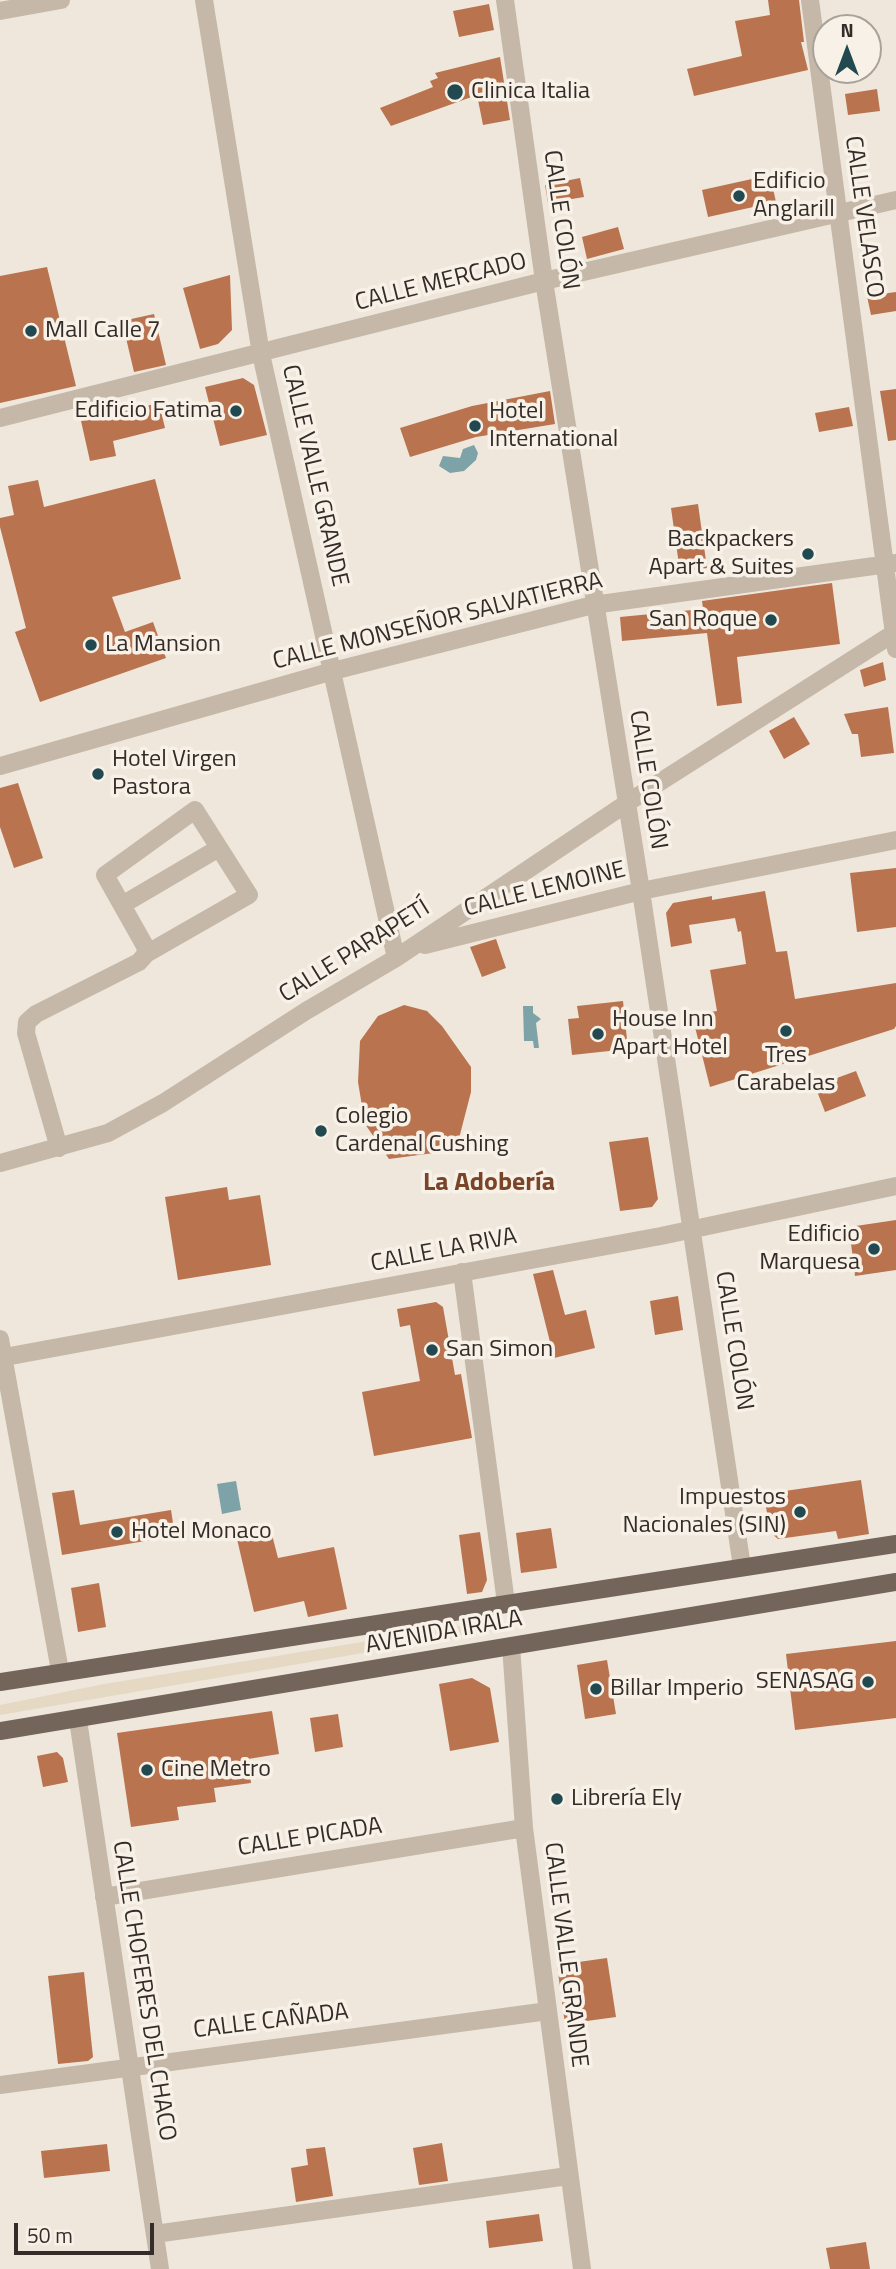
<!DOCTYPE html>
<html>
<head>
<meta charset="utf-8">
<style>
  body { margin:0 }
  #map { position:relative; width:896px; height:2269px; overflow:hidden; background:#efe7db; font-family:"Titillium Web",sans-serif }
  canvas { display:block }
  .north { position:absolute; left:812px; top:14px; width:70px; height:70px; box-sizing:border-box; background:#f7f1e7; border:2px solid #a9a29b; border-radius:50%; rotate:0deg; font-size:19px; font-weight:700; line-height:28px; text-align:center; color:#332c28 }
  .north::after { content:''; display:block; margin:auto; width:24px; height:32px; background:#224950; clip-path:polygon(50% 0,100% 100%,50% 72%,0 100%) }
  .scale { position:absolute; left:14px; top:2223px; width:140px; height:32px; box-sizing:border-box; border:4px solid #332c28; border-top:0; padding-left:9px; font-size:21px; line-height:24px; white-space:nowrap; color:#332c28; -webkit-text-stroke:5px #f7f1e7; paint-order:stroke }
</style>
</head>
<body>
<div id="map">
<canvas width="896" height="2269"></canvas>
<div class="north">N</div>
<div class="scale">50 m</div>
</div>
<script>
const ctx = document.querySelector('canvas').getContext('2d');
ctx.lineJoin = 'round';
function fill(path, color) {
  ctx.fillStyle = color;
  ctx.fill(path, 'evenodd');
}
function shape(rows) {
  const path = new Path2D();
  for (const r of rows) {
    path.moveTo(r[0], r[1]);
    for (let i = 2; i < r.length; i += 2) path.lineTo(r[i], r[i + 1]);
  }
  return path;
}
function stroke(path, color, width, dash) {
  ctx.strokeStyle = color;
  ctx.lineWidth = width;
  ctx.lineCap = dash ? 'butt' : 'round';
  ctx.setLineDash(dash || []);
  ctx.stroke(path);
}
function write(font, color, halo, rows, align = 'center') {
  ctx.font = font + ' "Titillium Web",sans-serif';
  ctx.lineWidth = 7;
  ctx.setLineDash([]);
  ctx.textBaseline = 'middle';
  ctx.strokeStyle = halo;
  ctx.fillStyle = color;
  for (const [text, x, y, turn = 0] of rows) {
    ctx.save();
    ctx.translate(x, y);
    ctx.rotate((+turn || 0) * Math.PI / 180);
    ctx.textAlign = isNaN(turn) ? turn : align;
    if (halo) ctx.strokeText(text, 0, 0);
    ctx.fillText(text, 0, 0);
    ctx.restore();
  }
}
fill(shape([
  [497,1620,498,1630,0,1715,0,1705,104,1684]
]), '#e5d9c4');
fill(shape([
  [474,445,478,453,476,460,464,471,450,473,439,466,443,456,460,458,463,449],
  [523,1006,533,1006,533,1013,541,1019,536,1023,539,1048,534,1048,533,1041,524,1041],
  [236,1481,241,1510,222,1514,217,1484]
]), '#7da3a9');
fill(shape([
  [768,0,799,0,804,42,801,42,808,70,694,96,687,69,742,56,735,21,770,15],
  [489,4,494,30,459,37,453,11],
  [500,57,510,120,483,125,477,95,391,126,380,108,433,87,430,81,438,78,435,73],
  [877,89,880,111,848,115,845,94],
  [770,175,776,202,708,217,702,190],
  [580,178,584,197,548,203,545,185],
  [618,227,624,249,587,259,582,237],
  [47,267,76,386,0,403,0,276],
  [230,275,232,330,218,344,200,349,183,288],
  [896,292,896,311,871,315,867,296],
  [154,314,166,365,134,372,122,321],
  [243,378,254,385,267,435,220,446,205,387],
  [896,389,896,440,888,441,880,391],
  [550,391,555,424,476,437,410,457,400,428,472,406],
  [159,403,165,428,113,441,116,456,90,461,81,421],
  [849,407,853,426,819,432,815,413],
  [155,479,181,579,112,597,125,632,153,622,166,658,40,702,15,632,26,628,0,527,0,518,14,515,8,486,38,480,44,507],
  [698,504,707,568,680,572,671,508],
  [832,583,840,644,737,657,742,703,717,706,707,633,622,641,620,617,703,609,702,601],
  [883,662,886,680,864,687,860,670],
  [888,707,894,753,861,757,858,734,852,734,844,714],
  [794,717,810,744,784,759,769,731],
  [18,783,43,858,14,868,0,827,0,788],
  [896,868,896,927,857,932,850,873],
  [765,891,776,952,787,951,795,999,896,983,896,1026,894,1029,710,1087,692,1015,717,1011,710,970,746,964,741,931,738,932,735,918,689,925,692,943,671,947,666,913,673,903,712,896,712,900],
  [496,939,506,968,482,977,470,947],
  [623,1001,628,1049,572,1055,568,1019,579,1018,577,1006],
  [404,1005,427,1011,442,1026,471,1067,471,1092,456,1150,389,1159,365,1124,358,1082,360,1041,378,1016],
  [856,1071,866,1096,825,1112,815,1086],
  [648,1137,658,1199,652,1207,620,1211,609,1142],
  [227,1187,229,1200,260,1195,271,1265,178,1280,165,1197],
  [896,1220,896,1270,855,1276,849,1227],
  [553,1270,565,1315,586,1310,595,1348,554,1358,533,1274],
  [678,1296,683,1330,655,1335,650,1301],
  [436,1302,443,1307,455,1375,461,1374,472,1438,374,1456,362,1392,420,1381,410,1325,400,1327,397,1309],
  [861,1480,869,1534,838,1539,836,1531,778,1539,770,1532,764,1494],
  [74,1490,80,1525,171,1510,175,1536,62,1555,52,1493],
  [551,1528,557,1568,521,1573,516,1533],
  [271,1531,278,1558,334,1547,347,1609,308,1617,304,1601,254,1612,237,1539],
  [480,1532,487,1580,482,1592,467,1594,459,1535],
  [99,1583,106,1627,78,1632,71,1588],
  [896,1641,896,1718,795,1730,786,1654],
  [607,1660,616,1714,585,1719,577,1665],
  [472,1678,490,1688,499,1742,450,1751,439,1684],
  [272,1711,279,1754,248,1759,251,1783,214,1788,216,1802,177,1807,179,1820,131,1827,117,1733],
  [338,1714,343,1747,315,1752,310,1718],
  [57,1752,63,1758,68,1782,43,1787,37,1756],
  [607,1958,616,2017,565,2024,557,1965],
  [84,1972,93,2057,88,2061,58,2064,48,1976],
  [442,2143,448,2181,419,2185,413,2148],
  [107,2144,110,2171,44,2178,41,2151],
  [325,2147,333,2196,296,2202,291,2168,308,2165,306,2149],
  [539,2214,543,2241,489,2248,486,2221],
  [866,2242,870,2269,830,2269,826,2248]
]), '#b9734f');
stroke(shape([
  [204,0,261,354,396,958],
  [505,0,544,281,641,891,742,1567],
  [810,0,896,649],
  [0,11,61,0],
  [0,418,544,281,896,200],
  [0,766,333,671,593,605,896,563],
  [122,905,219,848],
  [425,945,641,891,896,840],
  [59,1148,26,1033,27,1022,36,1014,139,962,146,954,249,895,195,810,105,875,145,946,146,954],
  [0,1163,108,1133,163,1103,306,1011,396,958,627,803,894,633],
  [462,1272,506,1603],
  [0,1339,60,1671],
  [0,1358,661,1236,896,1186],
  [511,1646,524,1828,582,2269],
  [78,1720,160,2269],
  [104,1897,524,1828],
  [0,2085,548,2011],
  [155,2234,568,2176]
]), '#c5b8a8', 18);
stroke(shape([
  [0,1682,896,1544],
  [0,1731,896,1582]
]), '#74655a', 18);
for (const [x, y, r, color] of [
  [455,92,9,"#224950"],
  [739,196,7,"#224950"],
  [31,331,7,"#224950"],
  [236,411,7,"#224950"],
  [475,426,7,"#224950"],
  [808,554,7,"#224950"],
  [771,620,7,"#224950"],
  [91,645,7,"#224950"],
  [98,774,7,"#224950"],
  [786,1031,7,"#224950"],
  [598,1034,7,"#224950"],
  [321,1131,7,"#224950"],
  [874,1249,7,"#224950"],
  [432,1350,7,"#224950"],
  [800,1512,7,"#224950"],
  [117,1532,7,"#224950"],
  [868,1682,7,"#224950"],
  [596,1689,7,"#224950"],
  [147,1770,7,"#224950"],
  [557,1799,7,"#224950"]
]) {
  const dot = new Path2D();
  dot.arc(x, y, r, 0, 2 * Math.PI);
  ctx.fillStyle = color;
  ctx.fill(dot);
  stroke(dot, '#f7f1e7', 2.5);
}
write('24px', '#332c28', '#f7f1e7', [
  ["Clinica Italia",471,92],
  ["Edificio",753,182],
  ["Anglarill",753,210],
  ["Mall Calle 7",45,331],
  ["Edificio Fatima",222,411,"right"],
  ["Hotel",489,412],
  ["International",489,440],
  ["Backpackers",794,540,"right"],
  ["Apart & Suites",794,568,"right"],
  ["San Roque",757,620,"right"],
  ["La Mansion",105,645],
  ["Hotel Virgen",112,760],
  ["Pastora",112,788],
  ["House Inn",612,1020],
  ["Apart Hotel",612,1048],
  ["Tres",786,1056,"center"],
  ["Carabelas",786,1084,"center"],
  ["Colegio",335,1117],
  ["Cardenal Cushing",335,1145],
  ["Edificio",860,1235,"right"],
  ["Marquesa",860,1263,"right"],
  ["San Simon",446,1350],
  ["Impuestos",786,1498,"right"],
  ["Nacionales (SIN)",786,1526,"right"],
  ["Hotel Monaco",131,1532],
  ["SENASAG",854,1682,"right"],
  ["Billar Imperio",610,1689],
  ["Cine Metro",161,1770],
  ["Librería Ely",571,1799]
], 'left');
write('24px', '#332c28', '#f7f1e7', [
  ["CALLE VELASCO",863,217,82],
  ["CALLE COLÓN",560,220,82],
  ["CALLE MERCADO",441,283,-14],
  ["CALLE VALLE GRANDE",314,476,77],
  ["CALLE MONSEÑOR SALVATIERRA",438,622,-14],
  ["CALLE COLÓN",647,780,81],
  ["CALLE LEMOINE",545,890,-14],
  ["CALLE PARAPETÍ",355,952,-32],
  ["CALLE LA RIVA",444,1251,-11],
  ["CALLE COLÓN",733,1341,81],
  ["AVENIDA IRALA",444,1633,-10],
  ["CALLE PICADA",310,1838,-9],
  ["CALLE VALLE GRANDE",565,1955,83],
  ["CALLE CHOFERES DEL CHACO",143,1991,81],
  ["CALLE CAÑADA",271,2022,-7]
]);
write('bold 26px', '#7a4429', '#f7f1e7', [
  ["La Adobería",489,1184]
]);
</script>
</body>
</html>
